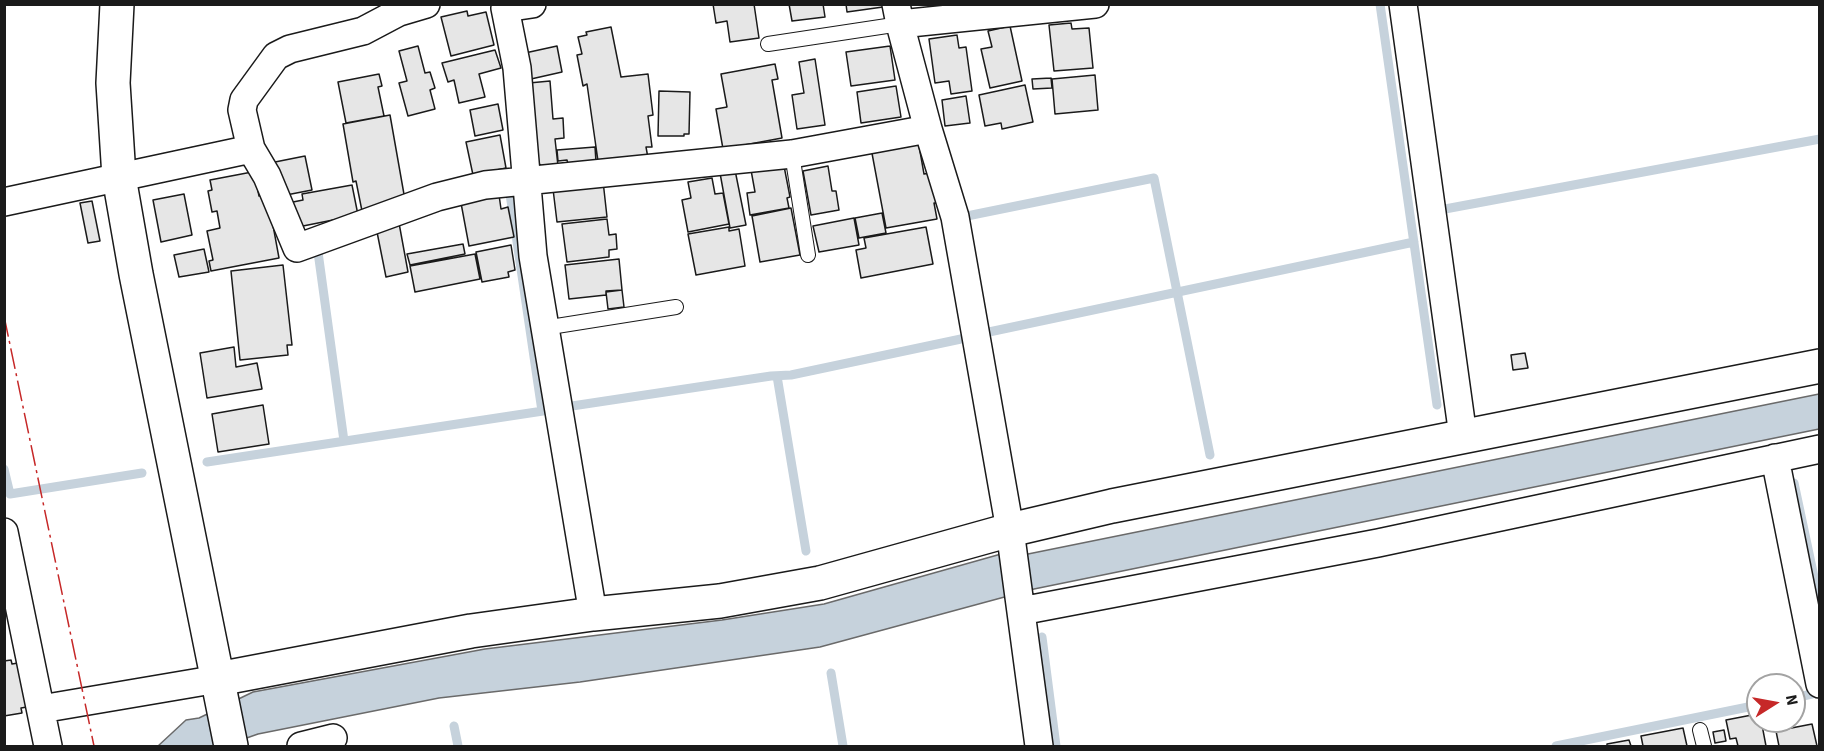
<!DOCTYPE html>
<html>
<head>
<meta charset="utf-8">
<style>
  body { margin:0 }
  #map { position:relative; width:1824px; height:751px; overflow:hidden; background:#fff; font-family:"Source Sans 3",sans-serif }
  canvas { display:block }
  .frame { position:absolute; inset:0; border:6px solid #1a1a1a; pointer-events:none }
  .north { position:absolute; left:1746px; top:673px; width:60px; height:60px; box-sizing:border-box; background:#fff; border:2px solid #a3a3a3; border-radius:50%; rotate:79deg; font-size:16px; font-weight:700; line-height:24px; text-align:center; color:#1a1a1a }
  .north::after { content:''; display:block; margin:auto; width:21px; height:27px; background:#c62828; clip-path:polygon(50% 0,100% 100%,50% 72%,0 100%) }
</style>
</head>
<body>
<div id="map">
<canvas width="1824" height="751"></canvas>
<div class="frame"></div>
<div class="north">N</div>
</div>
<script>
const ctx = document.querySelector('canvas').getContext('2d');
ctx.lineJoin = 'round';
function fill(path, color) {
  ctx.fillStyle = color;
  ctx.fill(path, 'evenodd');
}
function shape(rows) {
  const path = new Path2D();
  for (const r of rows) {
    path.moveTo(r[0], r[1]);
    for (let i = 2; i < r.length; i += 2) path.lineTo(r[i], r[i + 1]);
  }
  return path;
}
function stroke(path, color, width, dash) {
  ctx.strokeStyle = color;
  ctx.lineWidth = width;
  ctx.lineCap = dash ? 'butt' : 'round';
  ctx.setLineDash(dash || []);
  ctx.stroke(path);
}
const water = shape([
  [1819,394,1819,429,1034,589,820,647,580,682,439,698,258,734,224,746,158,746,186,720,199,718,253,692,485,649,722,620,824,604,1001,554,1028,554,1819,394]
]);
fill(water, '#c6d2dc');
stroke(water, '#6a6a6a', 1.5);
stroke(shape([
  [1380,4,1437,405],
  [510,194,542,411],
  [1445,209,1820,139],
  [967,216,1154,178,1210,455],
  [311,254,318,252,344,441],
  [989,332,1414,242],
  [777,376,806,551],
  [572,406,771,376,791,375,961,339],
  [207,462,543,411],
  [4,469,10,494,142,473],
  [1794,483,1820,605],
  [1042,637,1056,746],
  [831,673,843,746],
  [1794,698,1812,694],
  [454,726,458,746],
  [1556,746,1758,705]
]), '#c6d2dc', 9);
const building = shape([
  [713,4,754,4,759,38,730,42,727,21,716,23,713,4],
  [789,4,823,4,825,17,792,21,789,4],
  [846,4,883,4,883,7,847,12,846,4],
  [467,11,468,16,486,12,494,45,451,56,441,17,467,11],
  [1071,23,1072,29,1089,28,1093,68,1054,71,1049,25,1071,23],
  [1010,26,1022,81,990,88,981,49,992,47,988,31,1010,26],
  [611,27,621,77,648,74,653,115,648,116,652,147,646,147,648,158,598,161,587,84,583,86,577,55,582,54,578,37,587,35,586,32,611,27],
  [957,35,959,48,966,47,972,91,951,94,949,81,935,83,929,39,957,35],
  [418,46,425,73,430,72,435,88,430,90,435,109,408,116,399,83,407,81,399,51,418,46],
  [557,46,562,72,531,79,525,53,557,46],
  [890,46,895,80,851,86,846,52,890,46],
  [495,50,501,68,479,74,485,97,459,103,454,80,448,82,442,63,495,50],
  [815,59,825,125,797,129,792,95,804,93,799,62,815,59],
  [775,64,778,79,772,80,782,138,723,149,716,109,727,107,721,74,775,64],
  [379,74,382,86,378,87,384,116,346,123,338,82,379,74],
  [1095,75,1098,110,1055,114,1052,79,1095,75],
  [1051,78,1052,88,1033,89,1032,79,1051,78],
  [550,81,553,119,563,118,564,138,555,139,558,166,543,167,537,162,529,83,550,81],
  [1025,85,1033,122,1002,129,1001,123,985,126,979,95,1025,85],
  [896,86,901,117,861,123,857,92,896,86],
  [659,91,690,92,689,134,684,134,684,136,658,136,659,91],
  [966,96,970,123,945,126,942,100,966,96],
  [498,104,503,130,475,136,470,110,498,104],
  [390,115,405,200,362,211,356,181,353,182,343,124,390,115],
  [500,135,506,168,473,175,466,142,500,135],
  [918,140,924,174,931,173,937,203,934,203,937,219,886,228,871,148,918,140],
  [595,147,596,162,568,164,567,160,558,161,557,150,595,147],
  [305,156,312,190,281,196,275,162,305,156],
  [784,166,790,197,787,198,789,208,750,215,747,193,755,192,751,170,784,166],
  [828,166,832,191,836,191,839,210,811,215,803,171,828,166],
  [735,170,746,225,730,228,720,173,735,170],
  [252,172,255,176,259,196,264,195,270,209,279,258,211,271,209,261,213,260,207,231,220,228,217,211,212,212,208,191,212,190,210,180,252,172],
  [712,178,715,194,723,193,729,224,688,232,682,200,691,198,688,182,712,178],
  [603,181,607,217,557,222,553,189,603,181],
  [352,185,358,215,293,228,288,203,303,200,302,194,352,185],
  [184,194,192,235,161,242,153,200,184,194],
  [499,195,501,209,508,207,514,237,469,246,461,203,499,195],
  [92,201,100,241,88,243,80,203,92,201],
  [791,208,800,255,760,262,752,216,791,208],
  [882,213,886,233,859,238,855,218,882,213],
  [854,218,859,245,819,252,813,226,854,218],
  [607,219,609,235,616,234,617,249,609,250,609,257,567,262,562,224,607,219],
  [399,223,408,272,386,277,376,227,399,223],
  [729,227,729,231,739,229,745,266,696,275,688,234,729,227],
  [926,227,933,264,861,278,856,250,866,248,864,238,926,227],
  [463,244,465,254,410,265,407,254,463,244],
  [511,245,515,270,508,272,509,277,482,282,476,252,511,245],
  [204,249,209,272,179,277,174,255,204,249],
  [475,254,480,279,415,292,410,266,475,254],
  [619,259,622,290,606,291,606,295,569,299,565,265,619,259],
  [283,265,292,345,287,345,288,355,240,360,231,271,283,265],
  [622,290,624,307,608,309,606,292,622,290],
  [234,347,236,367,257,363,262,389,207,398,200,353,234,347],
  [1525,353,1528,368,1513,370,1511,355,1525,353],
  [263,405,269,444,218,452,212,414,263,405],
  [11,660,12,664,18,663,27,707,21,708,22,713,4,716,4,661,11,660],
  [1757,714,1759,726,1762,725,1766,746,1738,746,1736,738,1730,739,1726,720,1757,714],
  [1812,724,1817,746,1779,746,1776,731,1812,724],
  [1683,728,1687,746,1643,746,1641,736,1683,728],
  [1724,730,1726,741,1715,743,1713,732,1724,730],
  [1629,740,1631,746,1607,746,1607,744,1629,740]
]);
fill(building, '#e6e6e6');
stroke(building, '#1a1a1a', 1.5);
const lane = shape([
  [768,44,900,24],
  [792,154,808,255],
  [544,328,676,307],
  [1700,730,1704,746]
]);
const street = shape([
  [532,4,505,8,517,68,533,256,593,614],
  [896,4,900,24,928,129,955,217,1010,530,1039,746],
  [1403,4,1463,436],
  [900,24,1095,4],
  [251,149,267,176,297,248,437,197,485,185,792,154,928,129],
  [4,202,251,149,242,110,244,100,276,56,290,49,363,31,399,12,426,4],
  [1775,458,1820,684],
  [4,532,48,746],
  [1021,611,1378,543,1820,449],
  [41,709,218,679],
  [301,746,333,738]
]);
const secondary = shape([
  [117,4,113,83,119,177,136,274,231,746],
  [218,679,471,631,593,614,720,601,820,583,1010,530,1112,506,1820,366]
]);
stroke(lane, '#1a1a1a', 16);
stroke(street, '#1a1a1a', 30);
stroke(secondary, '#1a1a1a', 36);
stroke(lane, '#fff', 14);
stroke(street, '#fff', 27);
stroke(secondary, '#fff', 33);
stroke(shape([
  [4,316,94,746]
]), '#c62828', 1.5, [21, 4.5, 3, 4.5]);
</script>
</body>
</html>
